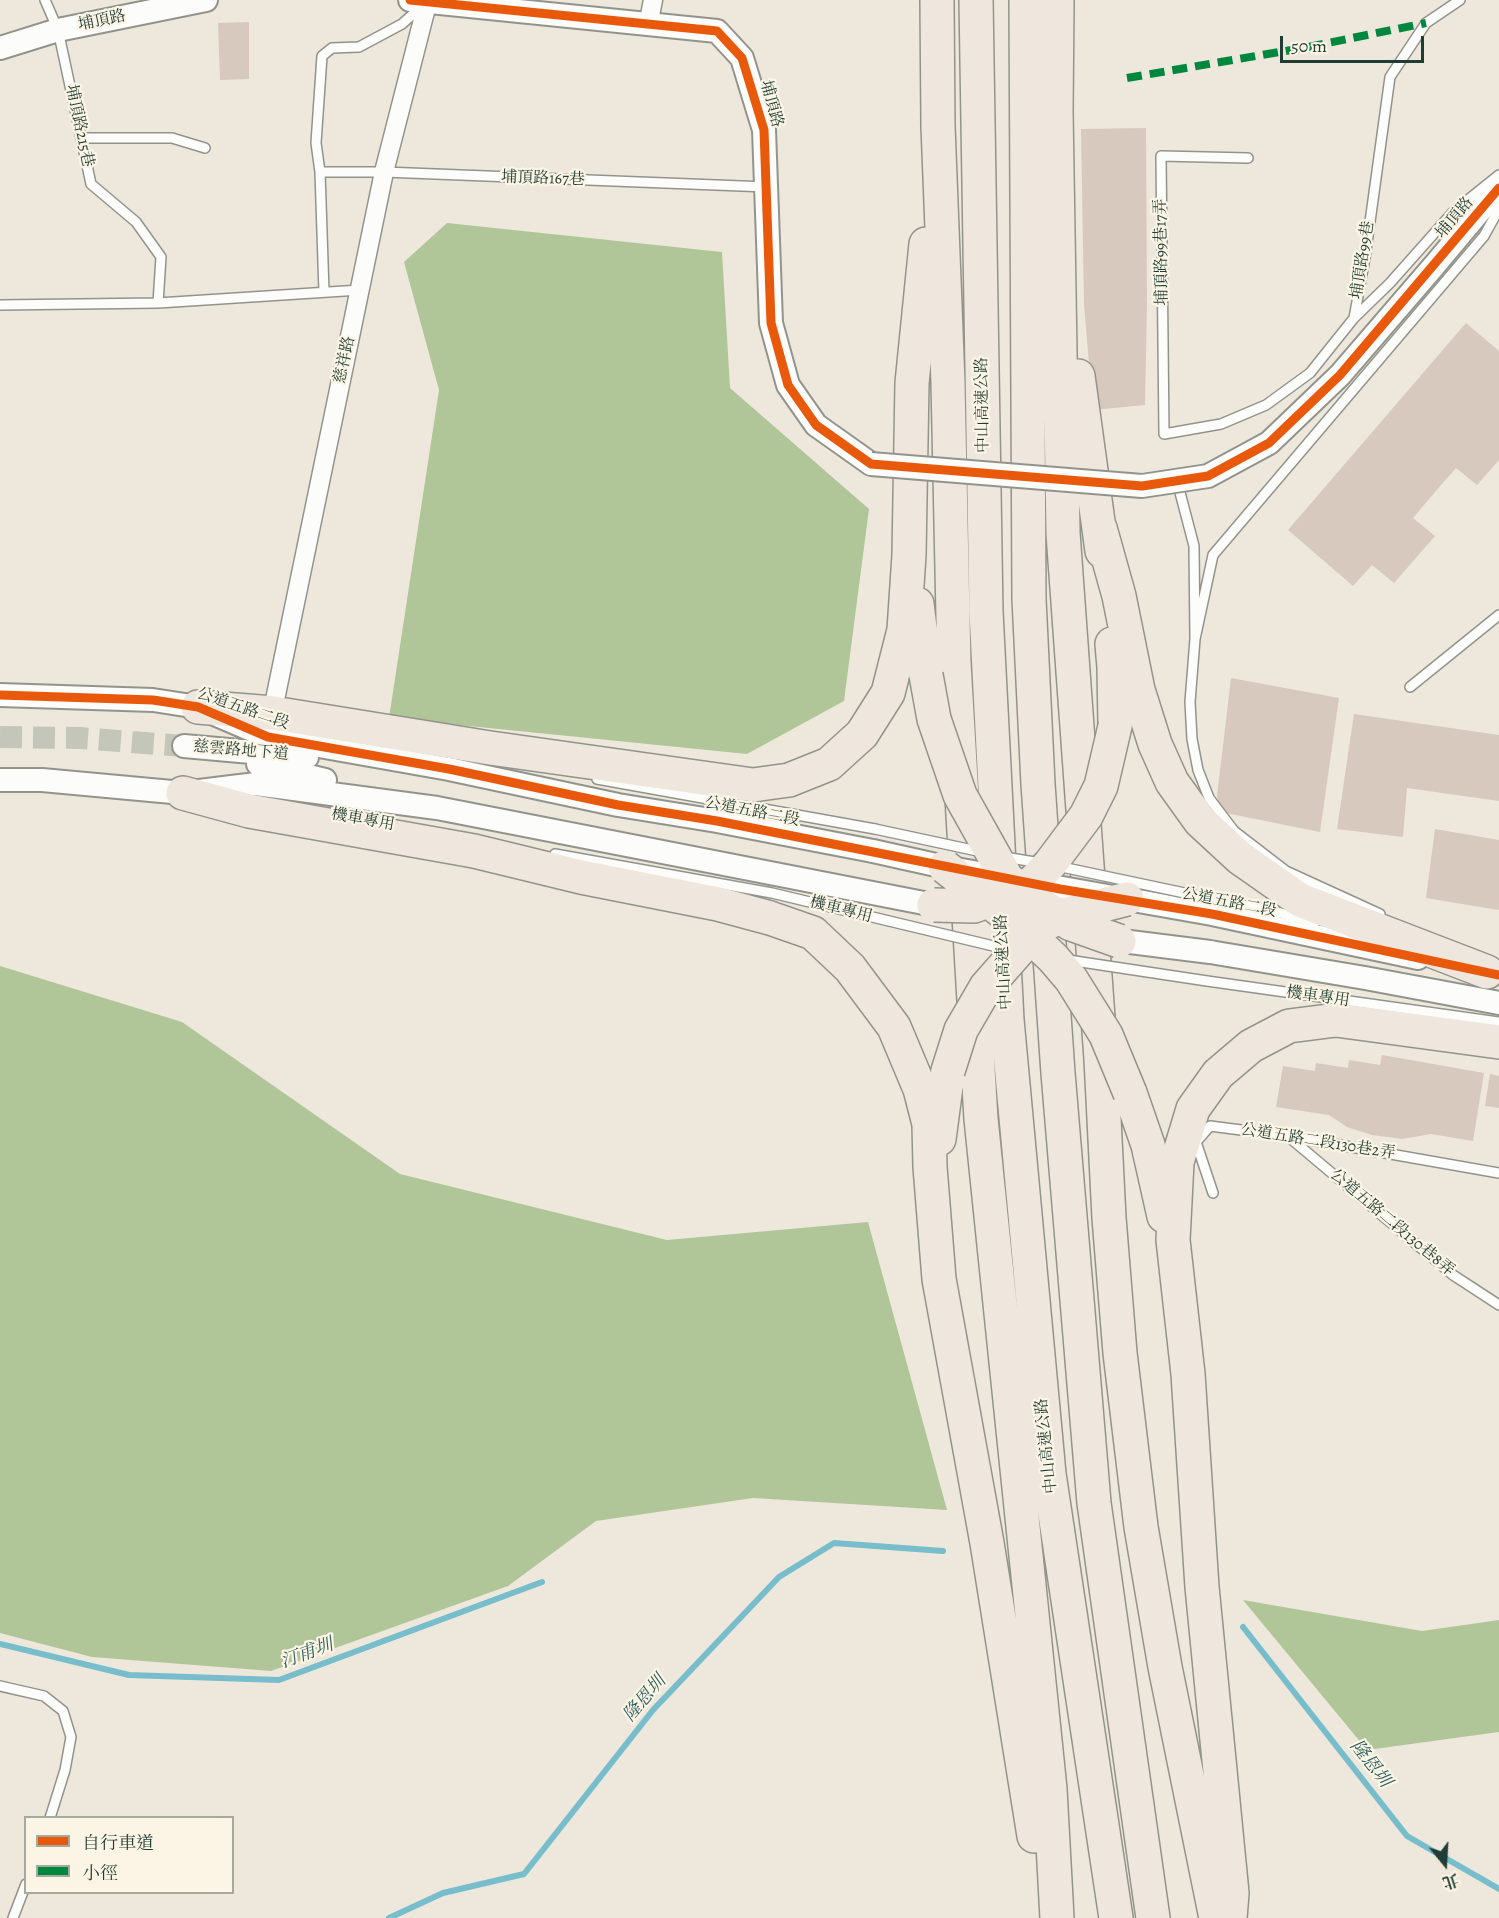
<!DOCTYPE html>
<html>
<head>
<meta charset="utf-8">
<style>
  body { margin:0 }
  #map { position:relative; width:1499px; height:1918px; overflow:hidden; background:#ede8db; font-family:Alegreya,"Noto Serif TC",serif }
  canvas { display:block }
  .legend { position:absolute; left:24px; top:1816px; width:210px; height:78px; box-sizing:border-box; background:#fcf5e5; border:2px solid #a4ab9e; margin:0; padding:8px 10px; list-style:none; font-size:18px; color:#1f3d34 }
  .legend li { display:flex; align-items:center; gap:12px; height:30px }
  .legend b { width:30px; border:2px solid #a4ab9e }
  .north { position:absolute; left:1415px; top:1834px; width:60px; height:60px; -webkit-text-stroke:4px #fcf5e5; paint-order:stroke; rotate:162deg; font-size:16px; font-weight:700; line-height:24px; text-align:center; color:#1f3d34 }
  .north::after { content:''; display:block; margin:auto; width:21px; height:27px; background:#1f3d34; clip-path:polygon(50% 0,100% 100%,50% 72%,0 100%) }
  .scale { position:absolute; left:1280px; top:36px; width:144px; height:27px; box-sizing:border-box; border:3px solid #1f3d34; border-top:0; padding-left:8px; font-size:18px; line-height:21px; white-space:nowrap; color:#1f3d34; -webkit-text-stroke:4px #fcf5e5; paint-order:stroke }
</style>
</head>
<body>
<div id="map">
<canvas width="1499" height="1918"></canvas>
<ul class="legend">
<li><b style="height:8px;background:#e8590c"></b>自行車道</li>
<li><b style="height:8px;background:#00873e"></b>小徑</li>
</ul>
<div class="north">北</div>
<div class="scale">50 m</div>
</div>
<script>
const ctx = document.querySelector('canvas').getContext('2d');
ctx.lineJoin = 'round';
function fill(path, color) {
  ctx.fillStyle = color;
  ctx.fill(path, 'evenodd');
}
function shape(rows) {
  const path = new Path2D();
  for (const r of rows) {
    path.moveTo(r[0], r[1]);
    for (let i = 2; i < r.length; i += 2) path.lineTo(r[i], r[i + 1]);
  }
  return path;
}
function stroke(path, color, width, dash) {
  ctx.strokeStyle = color;
  ctx.lineWidth = width;
  ctx.lineCap = dash ? 'butt' : 'round';
  ctx.setLineDash(dash || []);
  ctx.stroke(path);
}
function write(font, color, halo, rows, align = 'center') {
  ctx.font = font + ' Alegreya,"Noto Serif TC",serif';
  ctx.lineWidth = 4.5;
  ctx.setLineDash([]);
  ctx.textBaseline = 'middle';
  ctx.strokeStyle = halo;
  ctx.fillStyle = color;
  for (const [text, x, y, turn = 0] of rows) {
    ctx.save();
    ctx.translate(x, y);
    ctx.rotate((+turn || 0) * Math.PI / 180);
    ctx.textAlign = isNaN(turn) ? turn : align;
    if (halo) ctx.strokeText(text, 0, 0);
    ctx.fillText(text, 0, 0);
    ctx.restore();
  }
}
fill(shape([
  [447,223,722,252,730,388,869,509,844,701,747,754,389,718,439,390,404,262],
  [0,966,182,1022,400,1174,667,1240,868,1222,947,1510,753,1498,596,1521,508,1586,271,1671,92,1657,0,1633],
  [1243,1600,1422,1631,1499,1620,1499,1732,1367,1750]
]), '#b0c699');
stroke(shape([
  [1243,1627,1407,1836,1499,1889],
  [0,1644,129,1675,279,1680,542,1582],
  [389,1918,443,1893,524,1874,653,1710,779,1577,834,1543,943,1551]
]), '#77bdcb', 6);
fill(shape([
  [249,22,249,79,220,80,218,23],
  [1146,128,1147,303,1145,405,1093,410,1084,305,1081,129],
  [1466,323,1499,351,1499,460,1477,485,1456,468,1435,492,1413,518,1435,536,1394,583,1372,565,1353,586,1288,530],
  [1231,678,1339,698,1320,832,1226,813,1219,805,1217,796],
  [1354,714,1499,735,1499,801,1407,788,1403,837,1337,829],
  [1435,829,1499,840,1499,910,1426,898],
  [1382,1055,1484,1073,1473,1141,1431,1134,1402,1139,1372,1135,1347,1127,1329,1115,1276,1107,1283,1066,1315,1071,1316,1063,1348,1068,1349,1060,1380,1065],
  [1490,1074,1499,1076,1499,1108,1485,1106]
]), '#d7c9bd');
stroke(shape([
  [0,737,80,738,184,746]
]), '#c4c6ba', 22, [22, 11]);
const service = shape([
  [45,0,58,30,91,184,136,222,161,257,158,303],
  [81,138,172,138,205,148],
  [1248,158,1161,156,1164,434,1221,424,1266,405,1310,373,1354,318,1365,258,1390,77,1426,23,1460,0],
  [320,172,384,172,767,187],
  [324,292,320,172,316,143,322,56,332,48,359,47,402,24,423,5],
  [0,305,158,303,360,290],
  [1354,318,1390,283,1454,211,1499,175],
  [1177,481,1194,546,1195,639,1213,555,1484,236,1499,209],
  [1195,639,1190,702,1192,739,1198,770,1209,798,1234,831,1286,871,1380,914],
  [1410,687,1499,615],
  [597,779,875,829],
  [555,854,772,893,864,915],
  [1213,899,1281,913,1315,922],
  [1207,981,1499,1022],
  [1290,1138,1453,1275,1499,1305],
  [1213,1193,1196,1142,1210,1126,1288,1136,1499,1173],
  [0,1686,44,1696,63,1711,71,1737,65,1770,50,1818],
  [13,1918,26,1884]
]);
const minor = shape([
  [648,26,653,0],
  [271,719,384,172,428,0]
]);
const tertiary = shape([
  [410,0,717,31,742,58,764,130,771,323,788,385,816,425,871,464],
  [0,48,58,30,206,0],
  [1433,267,1499,188],
  [0,695,153,700,198,707,268,737,449,769,618,805,717,821,873,851],
  [184,746,307,757],
  [258,764,325,780],
  [0,780,42,780,183,793,256,784,437,808,934,905],
  [1127,899,1212,914,1418,958],
  [1210,952,1365,978,1499,1003]
]);
const motorway = shape([
  [937,0,938,126,948,383,954,663,981,1119,1050,1789,1057,1918],
  [976,0,986,612,1007,1020,1049,1474,1116,1918],
  [1026,0,1029,599,1038,784,1058,1073,1094,1503,1153,1918],
  [1057,0,1056,112,1063,533,1101,1059,1109,1218,1120,1353,1141,1527,1165,1667,1216,1918],
  [1078,376,1102,551],
  [1100,528,1119,596,1138,690,1155,744,1172,782,1200,821,1240,858,1300,900,1487,972],
  [917,604,926,675],
  [1112,644,1114,667,1115,726],
  [198,707,273,713,490,748,753,785,789,780,829,764,862,734,888,693,904,630,909,555,912,383,926,244],
  [183,793,249,811,474,851,581,877,718,904,770,918,813,933,850,968,894,1027,920,1089,929,1124,930,1167,939,1279,987,1543,1034,1836],
  [1130,1093,1148,1145,1164,1216],
  [939,1139,948,1071],
  [1230,1918,1232,1893,1202,1587,1188,1374,1173,1240,1177,1162,1193,1109,1218,1074,1251,1046,1289,1026,1336,1020,1499,1042]
]);
stroke(service, '#92948c', 12);
stroke(minor, '#92948c', 21);
stroke(tertiary, '#92948c', 26);
stroke(motorway, '#92948c', 36);
stroke(service, '#fcfcfa', 9);
stroke(minor, '#fcfcfa', 18);
stroke(tertiary, '#fcfcfa', 22);
stroke(motorway, '#efe6de', 33);
const serviceBridge = shape([
  [875,829,982,852],
  [1004,857,1041,863],
  [1057,866,1213,899],
  [864,915,1010,950],
  [1068,960,1207,981]
]);
const tertiaryBridge = shape([
  [871,464,1142,486,1208,476,1269,443,1340,375,1433,267],
  [873,851,945,867,1113,897],
  [1106,939,1210,952]
]);
const motorwayBridge = shape([
  [926,675,934,719,960,795,1007,879,1041,905,1071,924,1119,941],
  [945,867,1013,920,1053,958,1071,979,1106,1035,1130,1093],
  [934,905,974,906,1031,884,1050,864,1086,816,1101,786,1115,726],
  [948,1071,961,1030,986,987,1031,936,1042,926,1060,916,1127,899]
]);
stroke(serviceBridge, '#92948c', 12, []);
stroke(tertiaryBridge, '#92948c', 26, []);
stroke(motorwayBridge, '#92948c', 36, []);
stroke(serviceBridge, '#fcfcfa', 9);
stroke(tertiaryBridge, '#fcfcfa', 22);
stroke(motorwayBridge, '#efe6de', 33);
stroke(shape([
  [1127,78,1303,48,1426,23]
]), '#00873e', 8, [15, 8]);
stroke(shape([
  [410,0,717,31,742,58,764,130,771,323,788,385,816,425,871,464,1142,486,1208,476,1269,443,1340,375,1499,188],
  [0,695,153,700,198,707,268,737,449,769,618,805,717,821,1060,889,1212,914,1499,975]
]), '#e8590c', 9);
write('16px', '#1f3d34', '#fcf5e5', [
  ["埔頂路",102,21,-12],
  ["埔頂路",771,104,75],
  ["埔頂路215巷",79,126,78],
  ["埔頂路167巷",543,179,2],
  ["埔頂路",1455,218,-50],
  ["埔頂路99巷17弄",1162,252,-91],
  ["埔頂路99巷",1363,260,-81],
  ["慈祥路",345,360,-78],
  ["中山高速公路",983,405,-91],
  ["公道五路二段",243,709,19],
  ["慈雲路地下道",241,751,5],
  ["公道五路二段",752,812,11],
  ["機車專用",363,820,10],
  ["公道五路二段",1229,903,11],
  ["機車專用",841,910,14],
  ["中山高速公路",1004,962,-93],
  ["機車專用",1318,997,8],
  ["公道五路二段130巷2弄",1318,1142,9],
  ["公道五路二段130巷8弄",1392,1223,40],
  ["中山高速公路",1047,1446,-96]
]);
write('italic 18px', '#2a5e5f', '#fcf5e5', [
  ["汀甫圳",307,1654,-20],
  ["隆恩圳",645,1699,-49],
  ["隆恩圳",1370,1764,52]
]);
</script>
</body>
</html>
